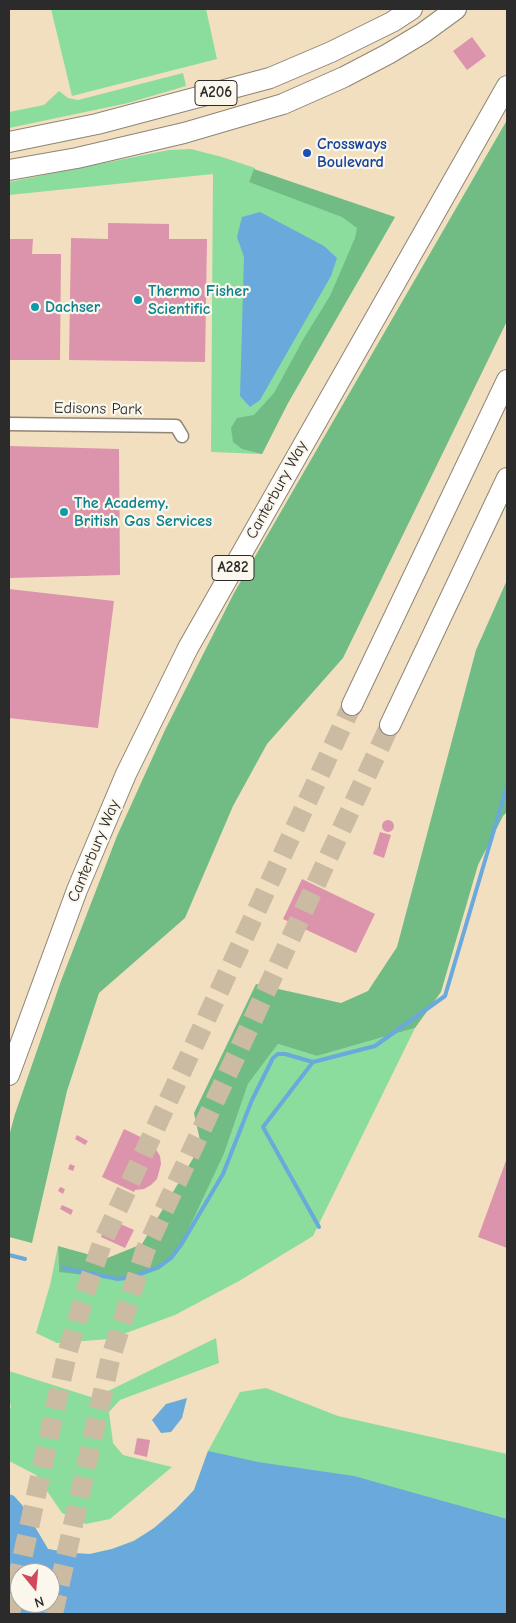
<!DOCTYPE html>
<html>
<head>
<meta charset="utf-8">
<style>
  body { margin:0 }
  #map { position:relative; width:516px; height:1623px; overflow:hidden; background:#f2dfc0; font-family:"Comic Neue",sans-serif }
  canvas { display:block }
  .frame { position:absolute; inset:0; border:10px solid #2b2b2b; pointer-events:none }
  .north { position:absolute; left:10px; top:1563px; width:50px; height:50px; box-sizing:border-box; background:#fbf7ec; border:1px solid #a8a59f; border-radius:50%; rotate:163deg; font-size:14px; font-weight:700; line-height:20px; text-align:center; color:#2b2b2b }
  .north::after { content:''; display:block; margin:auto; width:18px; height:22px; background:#d1495b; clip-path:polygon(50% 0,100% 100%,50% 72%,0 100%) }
</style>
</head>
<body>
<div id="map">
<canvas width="516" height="1623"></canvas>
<div class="frame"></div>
<div class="north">N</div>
</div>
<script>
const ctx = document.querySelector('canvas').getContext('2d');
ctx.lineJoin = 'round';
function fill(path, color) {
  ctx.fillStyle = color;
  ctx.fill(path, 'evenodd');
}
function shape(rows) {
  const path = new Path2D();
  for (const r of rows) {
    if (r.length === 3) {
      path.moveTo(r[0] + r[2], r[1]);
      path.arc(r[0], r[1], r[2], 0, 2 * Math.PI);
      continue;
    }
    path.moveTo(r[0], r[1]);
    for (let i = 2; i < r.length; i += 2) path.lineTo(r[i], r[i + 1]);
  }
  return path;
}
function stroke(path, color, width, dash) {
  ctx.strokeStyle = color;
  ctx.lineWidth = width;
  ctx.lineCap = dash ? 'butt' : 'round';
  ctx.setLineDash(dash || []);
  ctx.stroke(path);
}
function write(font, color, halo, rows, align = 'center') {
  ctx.font = font + ' "Comic Neue",sans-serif';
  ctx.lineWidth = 4.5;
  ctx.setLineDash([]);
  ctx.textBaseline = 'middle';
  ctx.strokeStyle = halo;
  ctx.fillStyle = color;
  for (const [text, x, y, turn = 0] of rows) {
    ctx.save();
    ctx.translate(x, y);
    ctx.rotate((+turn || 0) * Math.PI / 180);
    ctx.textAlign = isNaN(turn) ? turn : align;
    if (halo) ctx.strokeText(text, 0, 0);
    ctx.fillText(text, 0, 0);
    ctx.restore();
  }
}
fill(shape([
  [51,9,206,9,217,59,72,96],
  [183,73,186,86,128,103,9,128,9,112,44,105,59,91,68,98,78,100],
  [191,149,222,157,255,168,249,182,395,217,288,403,262,454,211,452,213,174,9,195,9,182,169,150],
  [415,1028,313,1236,239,1281,175,1315,110,1339,57,1343,36,1333,50,1285,58,1246,59,1272,181,1244,224,1154,248,1084,278,1044,317,1056],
  [216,1338,219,1363,120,1400,109,1412,113,1443,123,1455,172,1467,110,1519,86,1524,62,1513,36,1475,9,1461,9,1408,11,1408,9,1397,9,1371,94,1398],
  [266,1388,338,1416,507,1454,507,1614,9,1614,9,1494,14,1496,22,1505,48,1549,70,1553,90,1554,112,1549,133,1541,155,1528,176,1509,194,1490,208,1451,240,1392],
  [20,1573,50,1573,50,1603,20,1603]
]), '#8bdd9d');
fill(shape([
  [507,120,507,321,343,658,267,744,233,806,185,918,99,993,67,1091,32,1243,9,1237,9,1136,15,1114,61,981,117,836,165,730,234,593],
  [254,169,395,217,288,403,262,454,242,449,233,442,231,428,237,418,254,415,274,393,304,338,330,296,355,238,357,228,342,217,249,182],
  [507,580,507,812,503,816,478,865,441,992,415,1028,317,1056,278,1044,248,1084,224,1154,181,1245,171,1258,159,1267,130,1280,59,1272,58,1246,105,1259,142,1244,201,1145,194,1113,256,984,341,1003,368,991,397,947,476,650]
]), '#70bc84');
fill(shape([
  [260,212,324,246,337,258,331,276,260,400,250,407,240,396,244,257,237,237,242,217],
  [187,1398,182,1418,171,1432,161,1433,152,1420,166,1404],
  [208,1451,258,1462,354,1476,507,1519,507,1614,9,1614,9,1494,14,1496,22,1505,48,1549,70,1553,90,1554,112,1549,134,1541,154,1528,176,1509,194,1490],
  [20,1573,50,1573,50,1603,20,1603]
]), '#69a9dc');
stroke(shape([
  [313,1062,263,1127,319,1227],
  [9,1255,25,1259],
  [63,1268,118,1279,132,1277,159,1267,171,1258,181,1245,223,1174,252,1100,273,1058,278,1054,285,1054,313,1062,375,1046,445,996,507,786]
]), '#69a9dc', 4);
fill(shape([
  [472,37,486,56,467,70,453,51],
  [108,223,169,224,169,239,207,239,205,362,69,360,71,238,108,239],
  [9,239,33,239,32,254,61,254,60,360,9,360],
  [9,446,119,449,120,575,9,578],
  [9,589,114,601,98,728,9,718],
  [388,826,6],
  [380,832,391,835,384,858,373,854],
  [302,879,375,914,356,953,283,919],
  [124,1129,157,1145,155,1148,160,1156,161,1164,157,1179,151,1185,144,1189,135,1190,134,1192,102,1177],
  [77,1135,88,1141,85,1145,75,1139],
  [507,1158,507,1248,478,1237],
  [70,1164,75,1166,73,1171,68,1169],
  [60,1187,65,1189,63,1194,58,1191],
  [62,1205,73,1210,71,1215,60,1209],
  [109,1219,134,1230,125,1248,101,1237],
  [137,1438,150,1440,147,1457,134,1454]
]), '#dc93ac');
stroke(shape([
  [10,1614,67,1354,90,1278,103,1241,352,705],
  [53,1614,110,1360,145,1251,390,725]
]), '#cabba2', 20, [20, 10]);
const minor = shape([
  [9,424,176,426,182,436]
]);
const primary = shape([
  [9,142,97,124,270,78,331,52,392,22,412,9],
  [9,170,77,158,184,133,283,104,344,77,388,54,423,33,456,9]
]);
const trunk = shape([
  [352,705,507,380],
  [390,725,507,478],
  [9,1075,77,890,126,774,188,648,507,86]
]);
stroke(minor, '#8e8576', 15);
stroke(primary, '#8e8576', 22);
stroke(trunk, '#8e8576', 22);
stroke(minor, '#fff', 12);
stroke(primary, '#fff', 20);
stroke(trunk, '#fff', 20);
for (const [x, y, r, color] of [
  [307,153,5,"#1a4fb4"],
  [138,300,5,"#0f9aa8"],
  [35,307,5,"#0f9aa8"],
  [64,512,5,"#0f9aa8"]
]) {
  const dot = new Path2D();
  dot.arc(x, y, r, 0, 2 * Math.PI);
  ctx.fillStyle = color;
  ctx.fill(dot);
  stroke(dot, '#fbf7ec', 2);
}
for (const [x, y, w] of [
  [216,93,42],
  [233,568,42]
]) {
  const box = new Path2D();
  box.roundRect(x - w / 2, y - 12.5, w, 25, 4);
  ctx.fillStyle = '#fbf7ec';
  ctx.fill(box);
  stroke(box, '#2b2b2b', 1);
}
write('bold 15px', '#2b2b2b', null, [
  ["A206",216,93],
  ["A282",233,568]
]);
write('bold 16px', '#164399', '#fbf7ec', [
  ["Crossways",317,144],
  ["Boulevard",317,162]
], 'left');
write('bold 16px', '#0d838f', '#fbf7ec', [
  ["Thermo Fisher",148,291],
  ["Scientific",148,309],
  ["Dachser",45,307],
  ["The Academy,",74,503],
  ["British Gas Services",74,521]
], 'left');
write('16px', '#2b2b2b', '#fbf7ec', [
  ["Edisons Park",98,409,1],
  ["Canterbury Way",277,490,-61],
  ["Canterbury Way",94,851,-67]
]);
</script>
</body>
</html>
